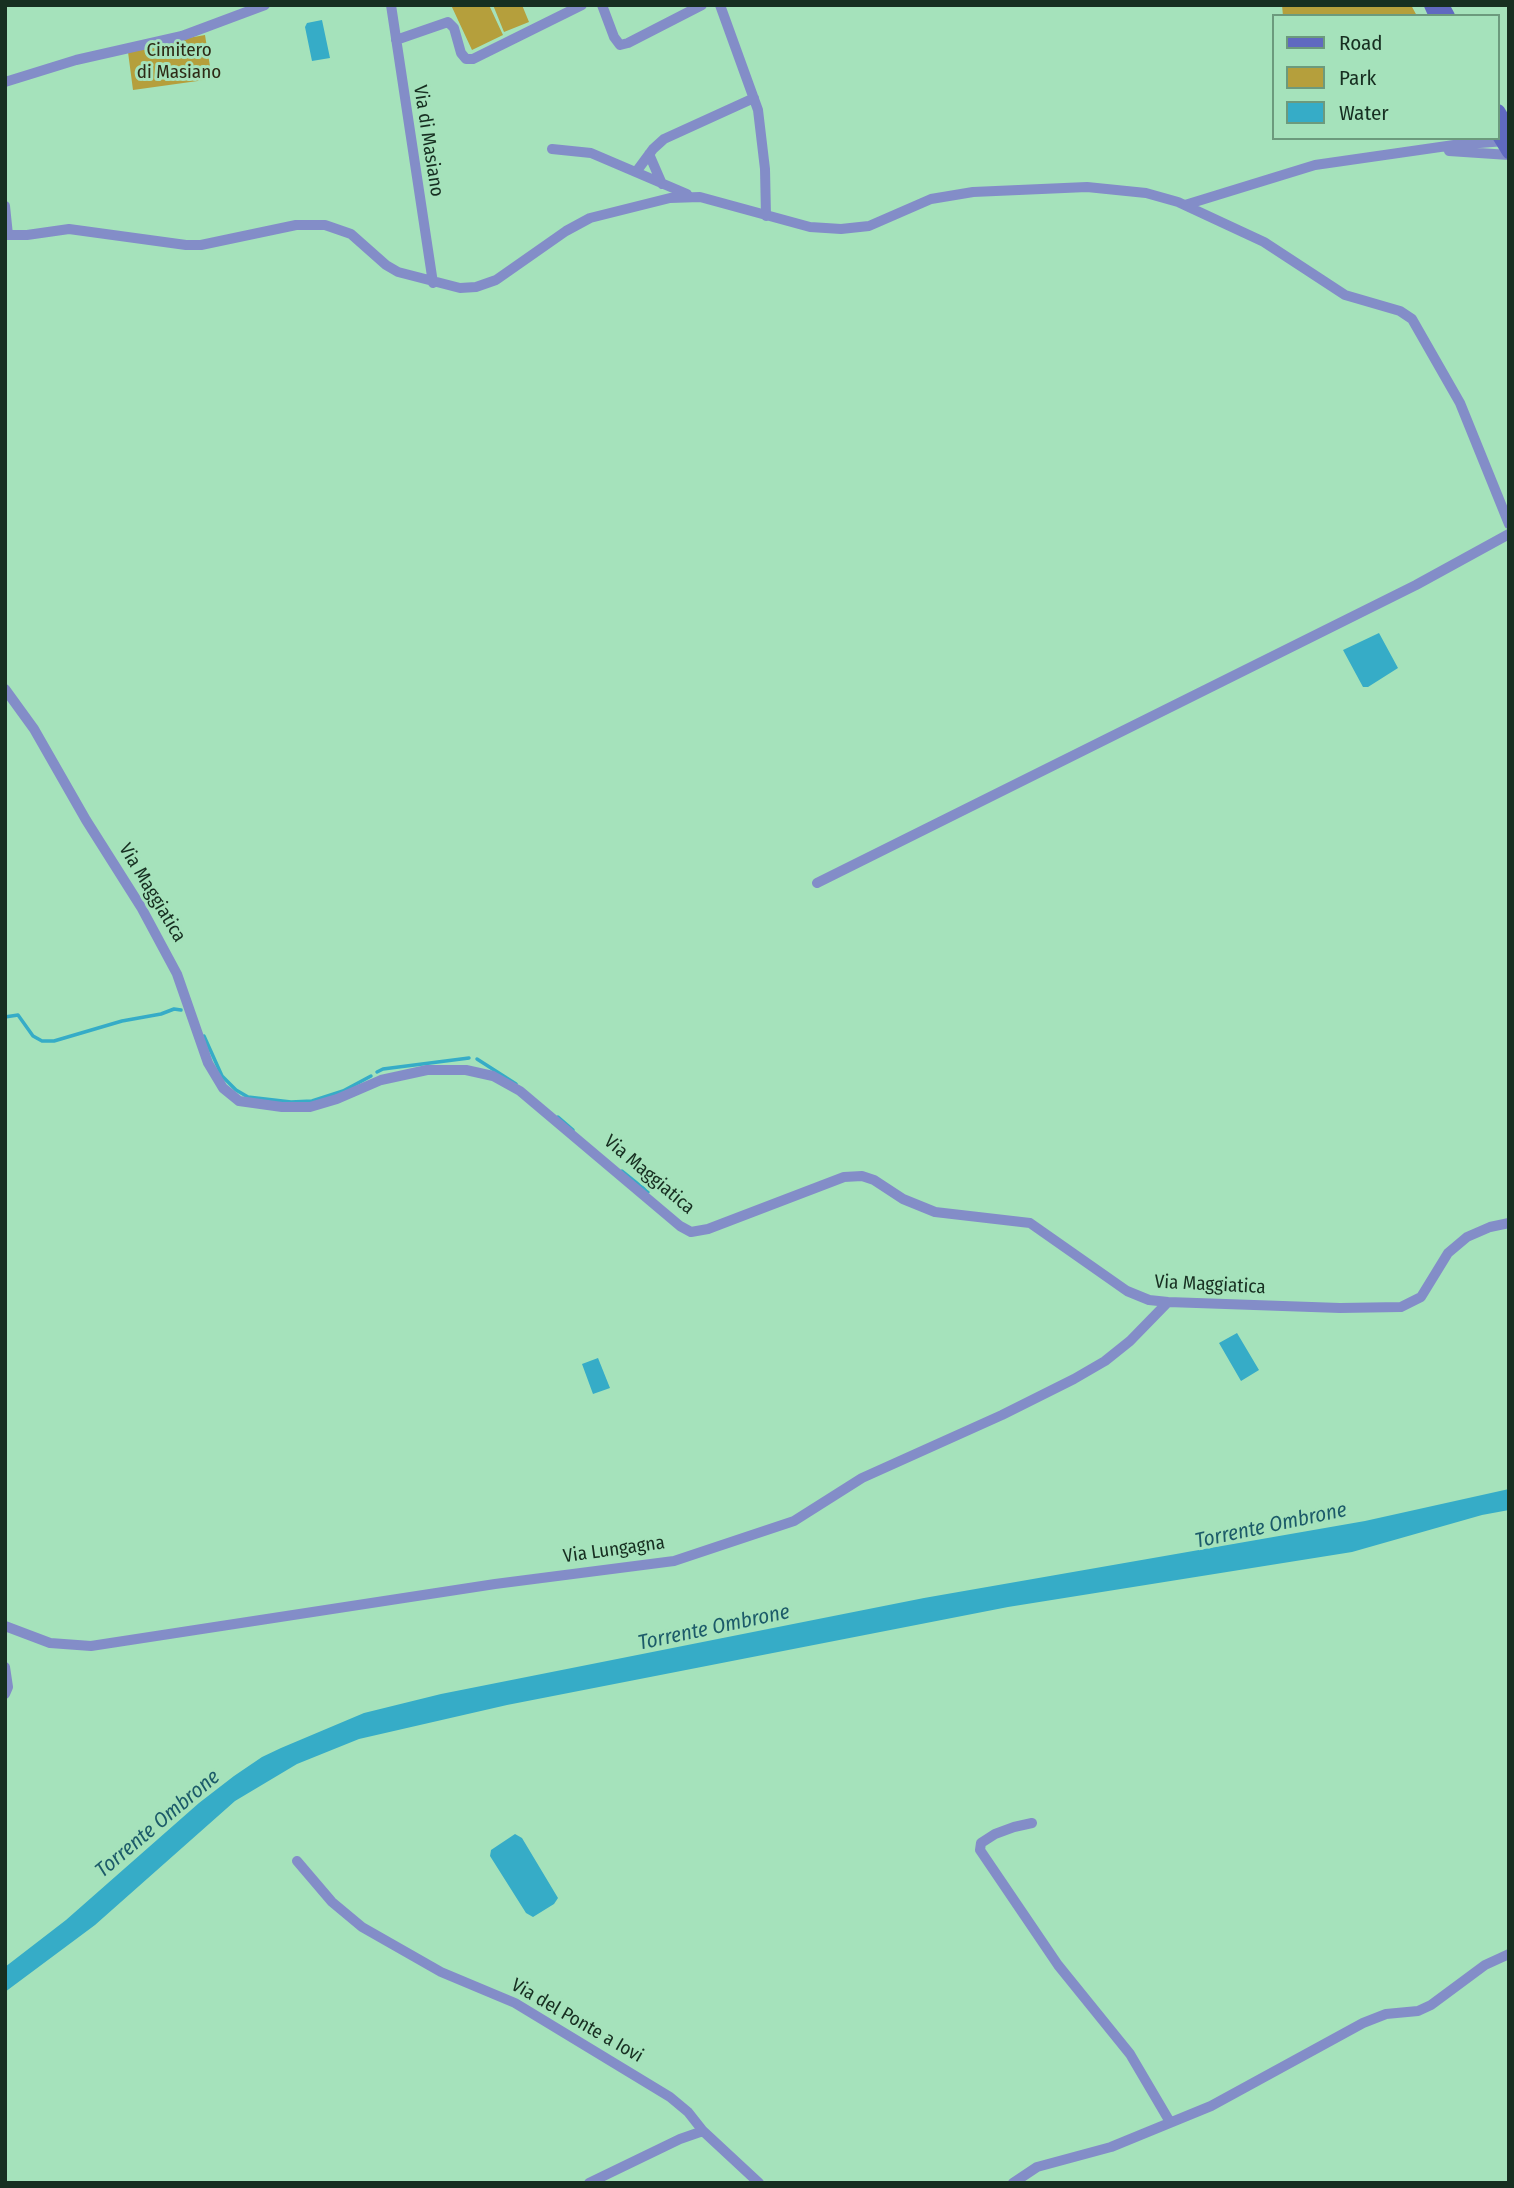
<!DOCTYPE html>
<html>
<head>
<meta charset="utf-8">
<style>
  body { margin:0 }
  #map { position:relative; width:1514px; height:2188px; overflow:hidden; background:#a5e2bb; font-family:"Fira Sans Condensed",sans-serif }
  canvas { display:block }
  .frame { position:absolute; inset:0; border:7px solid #172f21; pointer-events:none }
  .legend { position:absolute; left:1272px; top:14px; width:228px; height:126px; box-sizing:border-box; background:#a5e2bb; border:2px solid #6c9a7d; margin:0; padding:9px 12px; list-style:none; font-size:21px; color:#172f21 }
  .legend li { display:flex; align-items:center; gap:14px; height:35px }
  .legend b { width:35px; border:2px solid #6c9a7d }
</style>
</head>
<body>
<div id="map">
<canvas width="1514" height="2188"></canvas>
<div class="frame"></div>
<ul class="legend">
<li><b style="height:9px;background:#6069c0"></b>Road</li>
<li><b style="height:19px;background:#b59f3c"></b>Park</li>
<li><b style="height:19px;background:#36acc7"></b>Water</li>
</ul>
</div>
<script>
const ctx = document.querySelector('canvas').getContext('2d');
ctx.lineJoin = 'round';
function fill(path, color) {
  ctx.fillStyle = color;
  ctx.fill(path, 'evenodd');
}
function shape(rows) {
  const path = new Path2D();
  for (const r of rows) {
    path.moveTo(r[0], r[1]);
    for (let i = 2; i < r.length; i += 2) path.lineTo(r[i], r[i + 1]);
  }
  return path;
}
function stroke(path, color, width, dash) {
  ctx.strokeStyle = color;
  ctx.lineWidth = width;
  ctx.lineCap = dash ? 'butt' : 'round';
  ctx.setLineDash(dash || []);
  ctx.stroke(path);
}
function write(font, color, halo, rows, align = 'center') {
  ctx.font = font + ' "Fira Sans Condensed",sans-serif';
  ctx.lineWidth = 6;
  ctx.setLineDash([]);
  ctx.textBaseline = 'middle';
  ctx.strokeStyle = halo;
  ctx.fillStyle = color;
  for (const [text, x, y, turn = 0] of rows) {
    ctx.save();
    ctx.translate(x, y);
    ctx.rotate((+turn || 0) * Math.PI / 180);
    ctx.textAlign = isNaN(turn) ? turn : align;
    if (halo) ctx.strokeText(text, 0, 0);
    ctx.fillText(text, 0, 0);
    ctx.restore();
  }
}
fill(shape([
  [451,5,489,5,503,35,472,50],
  [493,5,522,5,529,22,504,32],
  [1282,5,1411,5,1417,16,1283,16],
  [205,35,212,79,133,90,128,52,154,48,154,44]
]), '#b59f3c');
fill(shape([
  [322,20,330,58,312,61,305,27,307,23],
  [1379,633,1398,668,1368,687,1363,687,1343,650],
  [1237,1333,1259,1370,1241,1381,1219,1343],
  [598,1358,610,1388,593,1394,582,1364],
  [1509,1489,1509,1510,1482,1515,1352,1552,1008,1607,507,1705,359,1739,297,1764,235,1801,95,1925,5,1992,5,1967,66,1920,199,1803,234,1776,262,1757,281,1748,364,1713,441,1694,924,1598,1365,1521],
  [515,1834,522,1838,558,1898,554,1904,533,1917,526,1913,490,1856,491,1850]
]), '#36acc7');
stroke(shape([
  [5,1017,18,1015,33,1036,42,1041,54,1041,122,1021,161,1014,174,1009,181,1010],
  [204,1036,222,1076,236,1090,248,1097,291,1102,312,1101,343,1091,371,1076],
  [477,1059,516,1084],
  [377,1072,383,1069,469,1058],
  [558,1117,573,1130],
  [622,1171,648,1192]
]), '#36acc7', 3.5);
stroke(shape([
  [391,5,433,283],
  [602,5,614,37,620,45,628,43,702,5],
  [720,5,758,110,765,169,766,216],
  [396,40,448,22,454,28,461,53,466,59,473,59,582,5],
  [5,82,76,60,182,36,265,5],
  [552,149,591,153,687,194],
  [1449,151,1509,155],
  [649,154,662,184],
  [636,172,653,149,664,139,754,98],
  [1185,205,1315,165,1454,145,1505,141],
  [5,206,8,235],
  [5,235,27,235,69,229,186,245,201,245,296,225,325,225,351,234,386,265,398,272,460,288,476,287,496,280,566,231,590,218,670,198,700,197,810,227,841,229,869,226,931,199,973,192,1087,187,1146,193,1178,202,1264,242,1345,295,1400,311,1412,319,1460,403,1509,524],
  [5,689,34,729,86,820,141,907,177,974,208,1063,223,1088,239,1101,282,1107,310,1107,337,1099,381,1080,427,1070,466,1070,493,1076,520,1091,680,1226,691,1232,708,1229,844,1177,862,1176,874,1180,903,1199,935,1212,1030,1223,1127,1291,1149,1300,1168,1302,1340,1308,1401,1307,1421,1297,1448,1253,1467,1237,1490,1227,1509,1223],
  [817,883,1416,585,1509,534],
  [5,1626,50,1643,91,1646,495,1584,674,1561,794,1521,862,1478,1002,1415,1074,1379,1105,1361,1130,1341,1168,1302],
  [5,1667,8,1687,5,1694],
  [1032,1823,1014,1827,995,1834,981,1843,980,1850,1058,1965,1130,2054,1170,2122],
  [297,1861,332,1902,362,1927,441,1972,515,2003,670,2097,688,2112,703,2131,759,2183],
  [589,2183,680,2139,703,2131],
  [1013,2183,1037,2167,1111,2147,1211,2106,1363,2023,1386,2014,1418,2011,1431,2005,1485,1965,1509,1954]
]), '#838dc8', 10);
stroke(shape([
  [1431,5,1436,16],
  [1442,5,1448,16],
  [1498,111,1509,129],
  [1498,134,1509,152]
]), '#6069c0', 14);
write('19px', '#2e2a16', '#a5e2bb', [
  ["Cimitero",179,51],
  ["di Masiano",179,73]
]);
write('19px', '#172f21', '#a5e2bb', [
  ["Via di Masiano",428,141,81],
  ["Via Maggiatica",152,893,59],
  ["Via Maggiatica",649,1175,40],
  ["Via Maggiatica",1210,1285,3],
  ["Via Lungagna",614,1550,-8],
  ["Via del Ponte a Iovi",577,2021,30]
]);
write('italic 21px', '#1c5b69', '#a5e2bb', [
  ["Torrente Ombrone",1271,1526,-12],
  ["Torrente Ombrone",714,1628,-12],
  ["Torrente Ombrone",158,1824,-40]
]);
</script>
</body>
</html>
